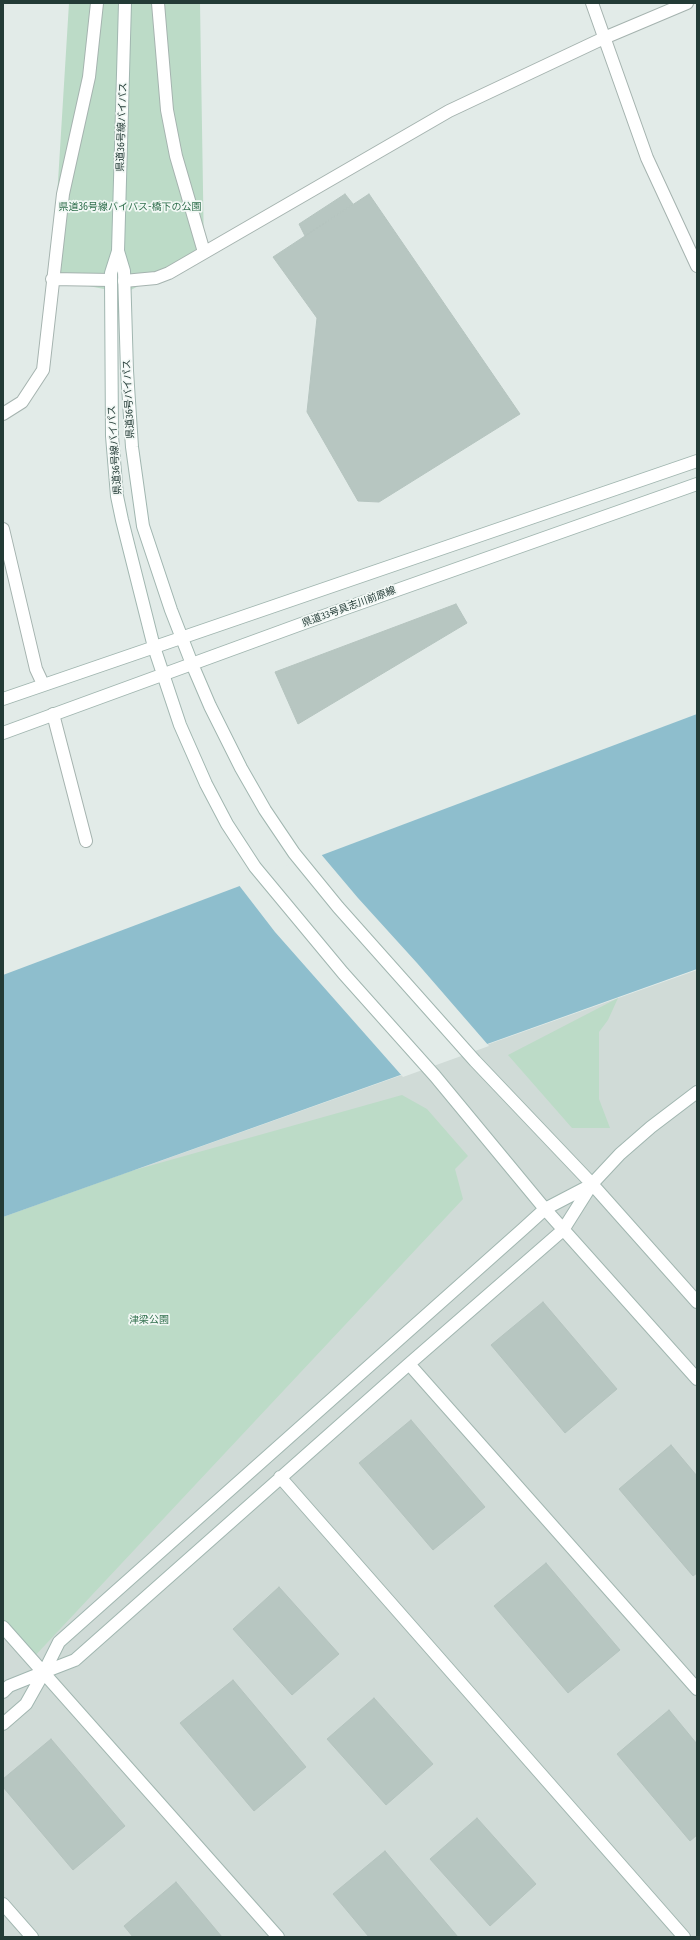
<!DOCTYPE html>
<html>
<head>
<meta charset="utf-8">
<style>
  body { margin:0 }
  #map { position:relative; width:700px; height:1940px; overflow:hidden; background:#e2ebe8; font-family:"Fira Sans Condensed",sans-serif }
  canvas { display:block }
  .frame { position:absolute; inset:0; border:4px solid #233b36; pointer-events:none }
</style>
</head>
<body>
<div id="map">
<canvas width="700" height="1940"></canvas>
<div class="frame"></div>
</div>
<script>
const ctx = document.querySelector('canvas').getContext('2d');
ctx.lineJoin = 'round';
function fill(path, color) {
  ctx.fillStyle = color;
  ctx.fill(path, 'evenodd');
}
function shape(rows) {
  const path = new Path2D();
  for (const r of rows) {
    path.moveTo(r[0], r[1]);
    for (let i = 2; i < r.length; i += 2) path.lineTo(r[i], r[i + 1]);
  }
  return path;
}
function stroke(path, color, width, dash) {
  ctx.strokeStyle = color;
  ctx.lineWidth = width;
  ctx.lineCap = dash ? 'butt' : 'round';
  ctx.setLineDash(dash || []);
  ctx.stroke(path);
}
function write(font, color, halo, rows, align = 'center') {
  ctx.font = font + ' "Fira Sans Condensed","Noto Sans JP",sans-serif';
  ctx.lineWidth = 3.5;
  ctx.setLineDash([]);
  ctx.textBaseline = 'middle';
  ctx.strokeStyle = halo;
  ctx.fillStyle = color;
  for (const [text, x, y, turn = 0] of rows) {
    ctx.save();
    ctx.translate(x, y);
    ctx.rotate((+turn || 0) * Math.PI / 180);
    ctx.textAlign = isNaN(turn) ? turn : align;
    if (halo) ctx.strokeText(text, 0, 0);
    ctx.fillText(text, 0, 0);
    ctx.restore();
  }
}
fill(shape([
  [697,970,697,1937,3,1937,3,1217]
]), '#d0dbd7');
fill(shape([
  [69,3,200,3,204,252,125,293,52,279],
  [618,998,608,1020,599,1032,599,1099,610,1128,572,1128,508,1055],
  [402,1095,427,1109,468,1156,455,1169,463,1199,32,1659,3,1627,3,1217,131,1171]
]), '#bcdbc7');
fill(shape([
  [697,714,697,969,3,1217,3,975]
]), '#8ebecd');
fill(shape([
  [320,853,358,898,417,963,489,1046,403,1077,275,932,238,884]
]), '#e2ebe8');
const building = shape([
  [345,194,353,204,305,236,299,224,345,194],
  [369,194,520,414,379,502,358,501,307,412,317,318,273,257,369,194],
  [456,604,467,623,298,724,275,672,456,604],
  [543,1302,617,1389,565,1433,491,1345,543,1302],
  [411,1420,485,1507,433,1550,359,1463,411,1420],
  [671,1445,697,1476,697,1573,693,1576,619,1489,671,1445],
  [546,1563,620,1650,568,1693,494,1606,546,1563],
  [279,1587,339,1654,292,1695,233,1629,279,1587],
  [233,1680,306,1767,254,1811,180,1723,233,1680],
  [374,1698,433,1764,386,1805,327,1739,374,1698],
  [669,1710,697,1744,697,1835,690,1841,617,1754,669,1710],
  [51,1739,125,1826,73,1870,3,1787,3,1779,51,1739],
  [477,1818,536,1884,490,1926,430,1859,477,1818],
  [385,1851,458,1937,369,1937,333,1894,385,1851],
  [176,1882,222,1937,133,1937,124,1926,176,1882]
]);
fill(building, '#b7c6c1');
stroke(building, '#b5c4bf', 1);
const street = shape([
  [158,3,167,110,176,156,204,252],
  [592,3,647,158,697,266],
  [52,279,111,280],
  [124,281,156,278,169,273,449,111,604,38,687,3],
  [3,414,22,402,43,370,63,194,89,77,97,3],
  [3,529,36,669,43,684],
  [53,714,86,841]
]);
const secondary = shape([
  [125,3,118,251,111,273,111,280,112,436,117,496,122,520,154,647,180,725,206,784,227,824,255,867,343,973,435,1076,545,1209,697,1379],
  [118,251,124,271,127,371,132,447,143,526,171,610,192,664,210,706,241,768,265,810,294,853,338,907,475,1061,592,1184,697,1302],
  [3,699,697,461],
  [3,733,315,619,697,484],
  [409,1364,697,1689],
  [280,1477,684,1937],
  [3,1627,278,1937],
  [3,1692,9,1686,44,1672,59,1642,523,1229,545,1209,591,1185],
  [3,1724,26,1704,44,1672,75,1660,409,1364,563,1230,592,1184,620,1154,651,1127,697,1092],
  [3,1904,32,1937]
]);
stroke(street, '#a5b3af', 14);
stroke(secondary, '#a1b6b0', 14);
stroke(street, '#fff', 12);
stroke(secondary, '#fff', 12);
write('10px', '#233b36', '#f2f8f5', [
  ["県道36号線バイパス",122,127,-88],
  ["県道36号バイパス",129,399,-93],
  ["県道36号線バイパス",115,450,-94],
  ["県道33号具志川前原線",349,607,-20]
]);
write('10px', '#306f4d', '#f2f8f5', [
  ["県道36号線バイパス-橋下の公園",130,207],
  ["津梁公園",149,1320]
]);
</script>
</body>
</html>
